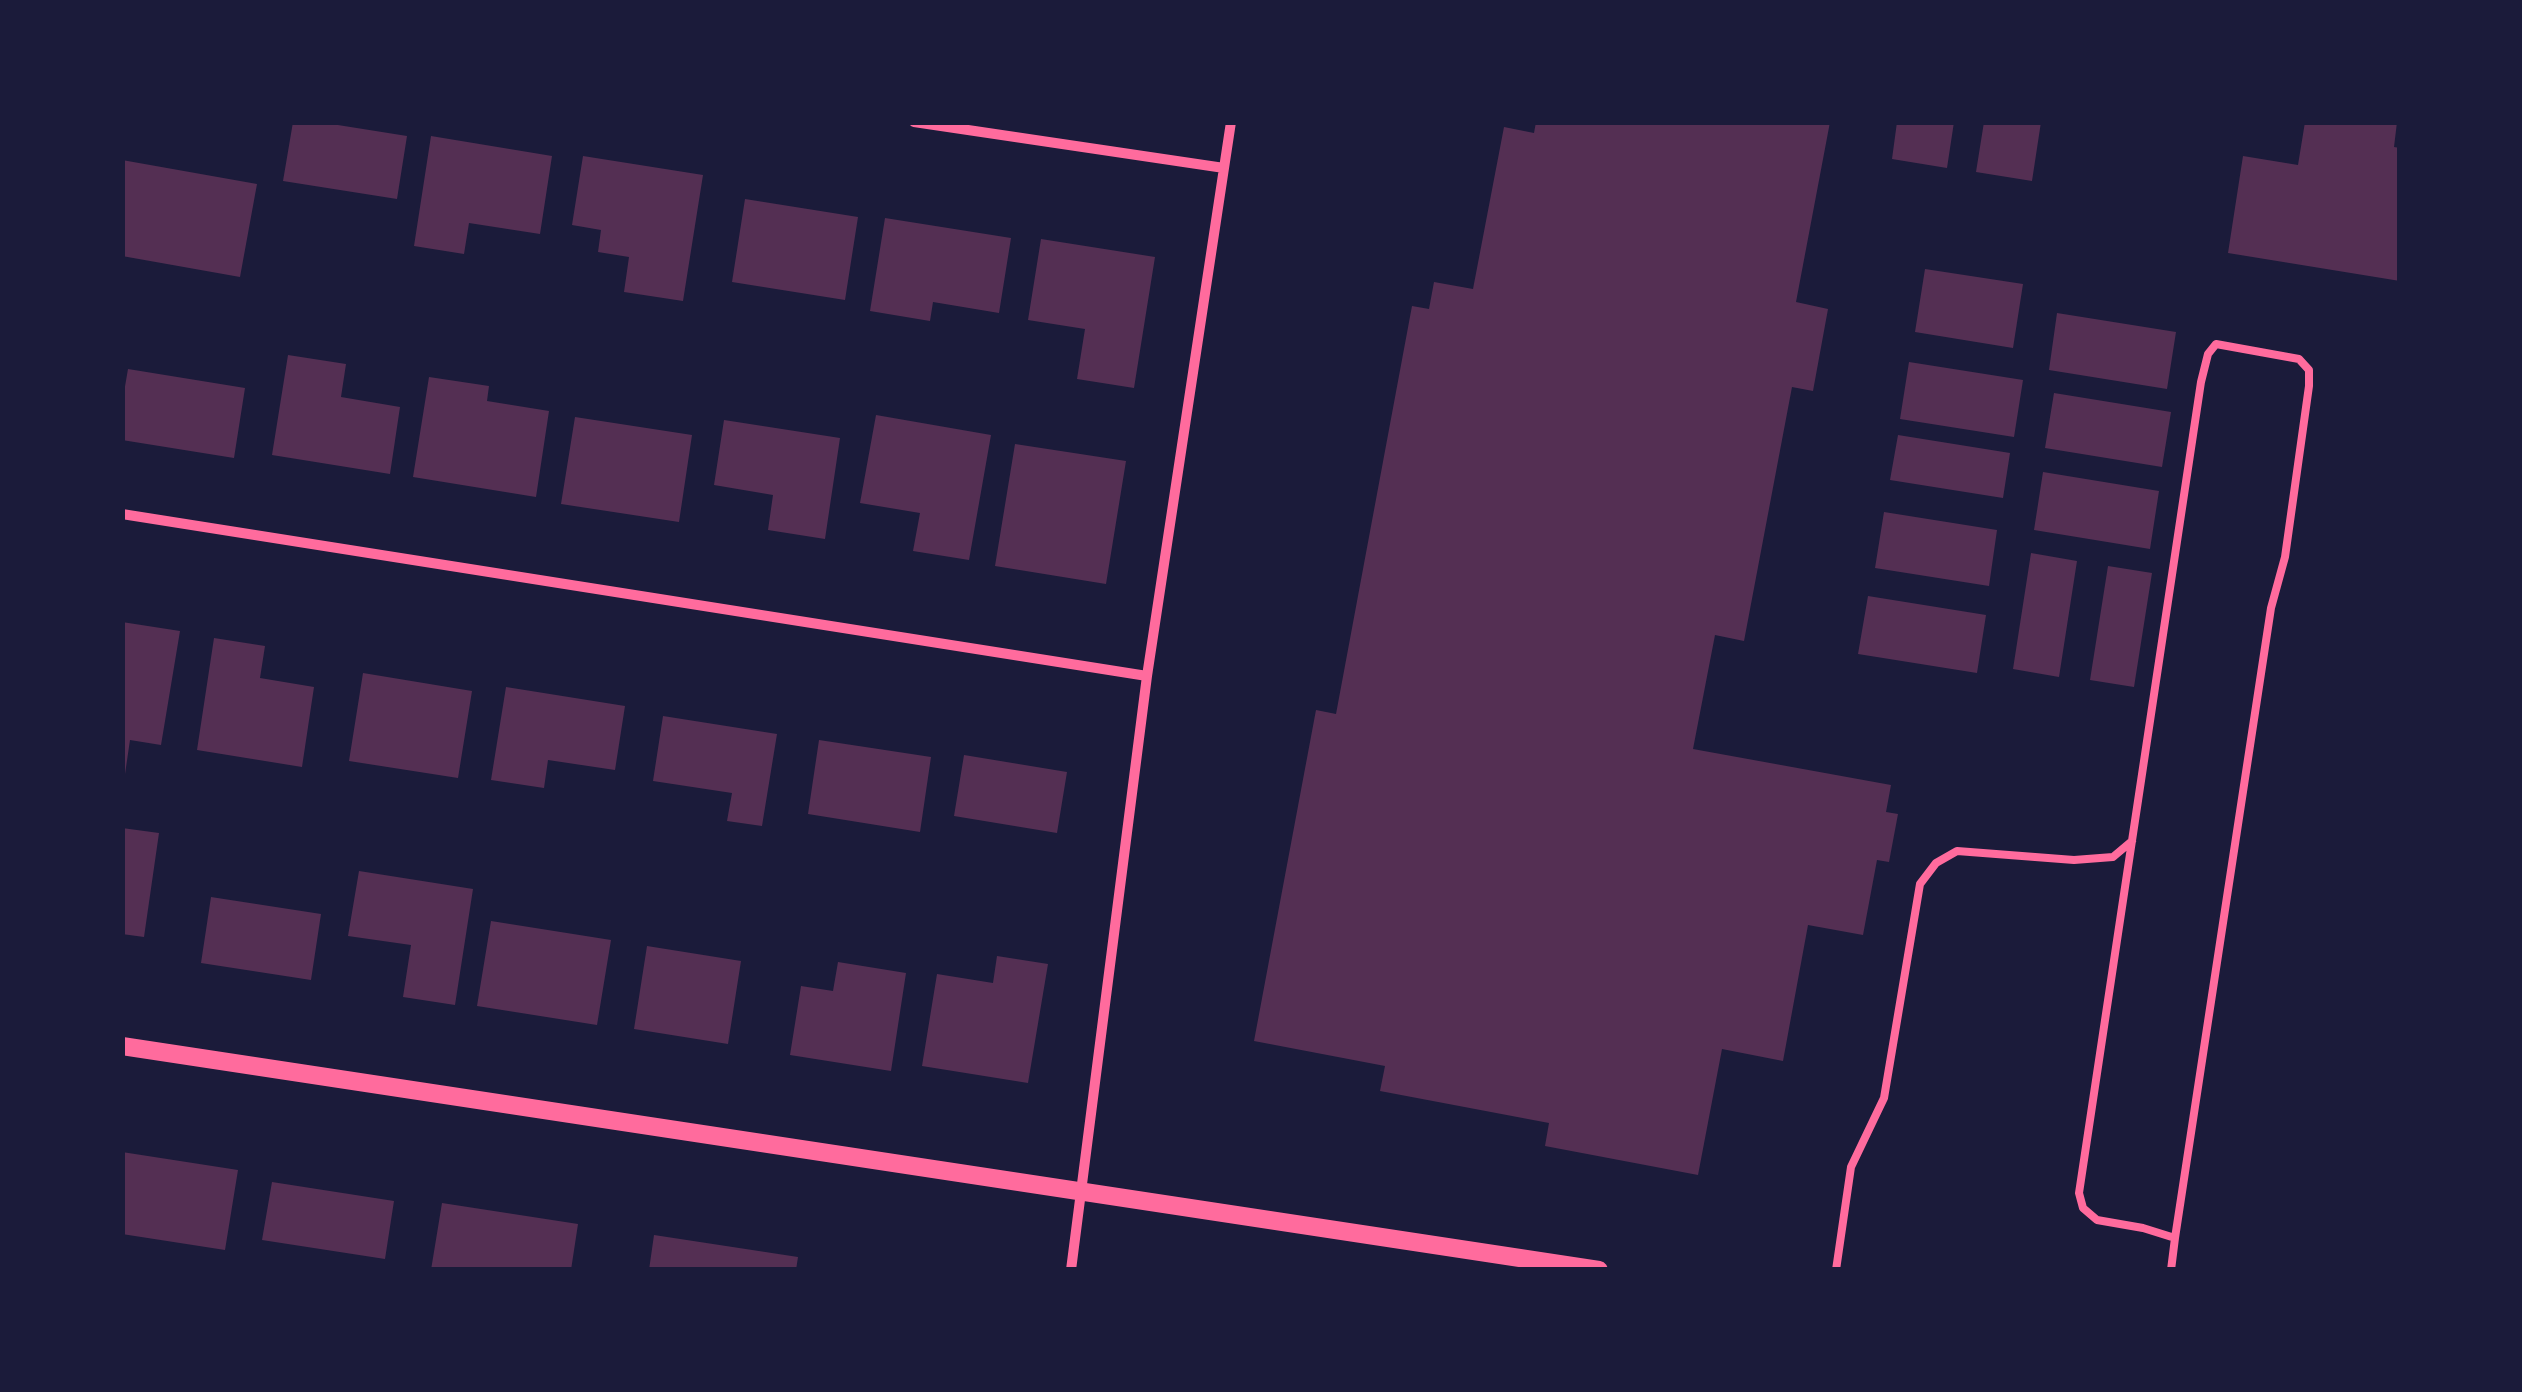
<!DOCTYPE html>
<html>
<head>
<meta charset="utf-8">
<style>
  body { margin:0 }
  #map { position:relative; width:2522px; height:1392px; overflow:hidden; background:#1b1b3a; font-family:"Golos Text",sans-serif }
  canvas { display:block }
  .frame { position:absolute; inset:0; border:125px solid #1b1b3a; pointer-events:none }
</style>
</head>
<body>
<div id="map">
<canvas width="2522" height="1392"></canvas>
<div class="frame"></div>
</div>
<script>
const ctx = document.querySelector('canvas').getContext('2d');
ctx.lineJoin = 'round';
function fill(path, color) {
  ctx.fillStyle = color;
  ctx.fill(path, 'evenodd');
}
function shape(rows) {
  const path = new Path2D();
  for (const r of rows) {
    path.moveTo(r[0], r[1]);
    for (let i = 2; i < r.length; i += 2) path.lineTo(r[i], r[i + 1]);
  }
  return path;
}
function stroke(path, color, width, dash) {
  ctx.strokeStyle = color;
  ctx.lineWidth = width;
  ctx.lineCap = dash ? 'butt' : 'round';
  ctx.setLineDash(dash || []);
  ctx.stroke(path);
}
fill(shape([
  [293,122,319,122,407,136,397,199,283,181],
  [1536,122,1830,122,1796,302,1828,309,1813,391,1792,387,1744,641,1715,635,1693,749,1891,785,1886,812,1898,814,1889,862,1877,860,1863,935,1808,925,1783,1061,1722,1049,1698,1175,1545,1146,1549,1123,1380,1091,1385,1066,1254,1041,1316,710,1336,714,1412,306,1429,309,1434,282,1473,289,1504,127,1534,133],
  [1897,122,1954,122,1947,168,1892,159],
  [1984,122,2041,122,2032,181,1976,172],
  [2305,122,2397,122,2394,147,2400,148,2400,281,2228,253,2243,156,2298,165],
  [431,136,552,156,540,234,469,223,464,254,414,246],
  [583,156,703,175,683,301,624,292,629,257,598,252,601,230,572,225],
  [122,160,257,184,240,277,122,256],
  [745,199,858,217,845,300,732,282],
  [885,218,1011,238,999,313,933,302,930,321,870,311],
  [1041,239,1155,257,1134,388,1077,379,1085,329,1028,320],
  [1925,269,2023,284,2013,348,1915,332],
  [2057,313,2176,332,2167,389,2049,370],
  [288,355,346,364,341,397,400,407,390,474,272,455],
  [1909,362,2023,380,2014,437,1900,419],
  [128,369,245,388,234,458,122,440,122,404],
  [429,377,489,386,487,401,549,411,536,497,413,477],
  [2054,393,2171,412,2162,467,2045,448],
  [876,415,991,435,969,560,913,551,920,513,860,503],
  [575,417,692,435,679,522,561,504],
  [724,420,840,438,825,539,768,530,773,495,714,485],
  [1898,435,2010,453,2003,498,1890,480],
  [1015,444,1126,461,1106,584,995,566],
  [2043,472,2159,491,2150,549,2034,530],
  [1884,512,1997,530,1989,586,1875,568],
  [2031,553,2077,561,2059,677,2013,669],
  [2108,566,2152,573,2134,687,2090,680],
  [1868,596,1986,615,1977,673,1858,654],
  [122,622,180,631,161,745,130,740,125,774],
  [214,638,265,646,260,678,314,687,302,767,197,750],
  [363,673,472,691,458,778,349,761],
  [506,687,625,706,615,770,548,760,544,788,491,780],
  [663,716,777,734,762,826,727,821,732,793,653,781],
  [819,740,931,757,920,832,808,814],
  [964,755,1067,772,1057,833,954,816],
  [122,828,159,833,144,937,122,934],
  [359,871,473,889,455,1005,403,997,411,945,348,936],
  [211,897,321,914,311,980,201,963],
  [491,921,611,940,597,1025,477,1006],
  [647,946,741,961,728,1044,634,1029],
  [997,956,1048,964,1028,1083,922,1066,937,974,993,983],
  [838,962,906,973,891,1071,790,1055,801,986,833,991],
  [122,1152,238,1170,225,1250,122,1234],
  [272,1182,394,1201,385,1259,262,1240],
  [442,1203,578,1224,571,1270,431,1270],
  [654,1235,798,1257,796,1270,649,1270]
]), '#542f53');
stroke(shape([
  [1836,1270,1851,1167,1884,1098,1920,884,1936,863,1957,851,2074,860,2113,857,2132,841],
  [2171,1270,2175,1238,2271,608,2285,557,2309,386,2309,370,2299,359,2216,344,2208,354,2201,382,2079,1193,2083,1208,2097,1220,2143,1228,2175,1238]
]), '#ff6b9d', 8);
stroke(shape([
  [914,122,1224,168],
  [122,514,1147,676],
  [1071,1270,1147,676,1231,122]
]), '#ff6b9d', 10);
stroke(shape([
  [122,1046,1599,1270]
]), '#ff6b9d', 18);
</script>
</body>
</html>
